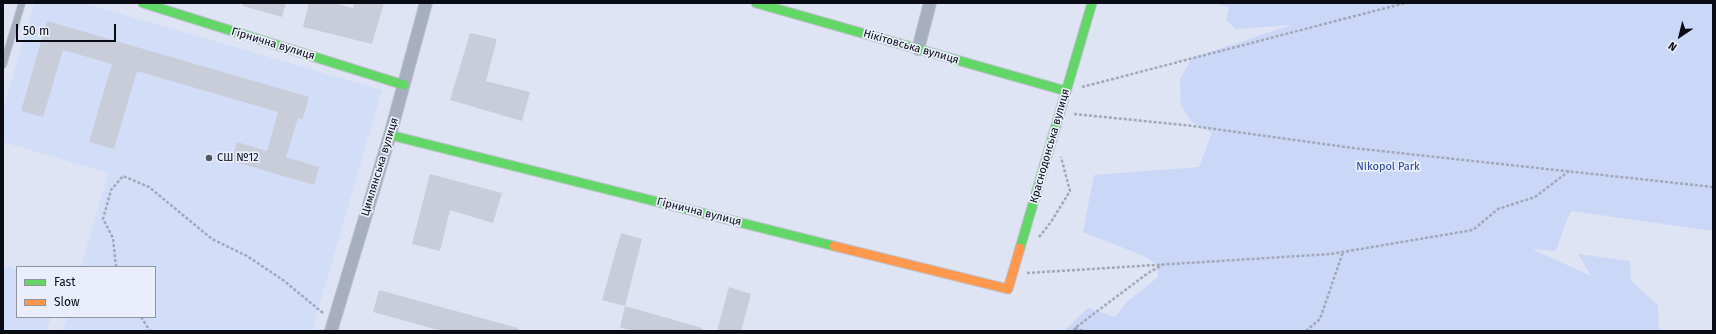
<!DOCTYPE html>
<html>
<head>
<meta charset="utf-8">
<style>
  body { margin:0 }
  #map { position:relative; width:1716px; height:334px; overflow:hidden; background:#dee4f4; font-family:"Fira Sans",sans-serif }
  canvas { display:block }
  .frame { position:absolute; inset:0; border:4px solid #090c15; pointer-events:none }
  .legend { position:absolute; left:16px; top:266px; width:140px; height:52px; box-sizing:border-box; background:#e9eefa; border:1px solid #8f949e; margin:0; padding:5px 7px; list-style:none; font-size:12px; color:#090c15 }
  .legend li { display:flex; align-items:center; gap:8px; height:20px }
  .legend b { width:20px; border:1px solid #8f949e }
  .north { position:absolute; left:1660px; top:16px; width:40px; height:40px; -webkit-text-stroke:3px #e9eefa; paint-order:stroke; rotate:215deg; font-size:11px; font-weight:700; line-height:16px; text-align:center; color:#090c15 }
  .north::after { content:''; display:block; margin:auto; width:14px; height:18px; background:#090c15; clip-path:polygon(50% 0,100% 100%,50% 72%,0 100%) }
  .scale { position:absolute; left:16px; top:24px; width:100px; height:18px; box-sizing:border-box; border:2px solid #090c15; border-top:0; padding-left:5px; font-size:12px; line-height:14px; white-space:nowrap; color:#090c15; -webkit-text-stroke:3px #e9eefa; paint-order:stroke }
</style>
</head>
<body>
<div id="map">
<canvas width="1716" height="334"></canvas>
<div class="frame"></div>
<ul class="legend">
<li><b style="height:5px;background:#63d668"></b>Fast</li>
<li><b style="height:5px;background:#ff974d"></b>Slow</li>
</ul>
<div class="north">N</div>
<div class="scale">50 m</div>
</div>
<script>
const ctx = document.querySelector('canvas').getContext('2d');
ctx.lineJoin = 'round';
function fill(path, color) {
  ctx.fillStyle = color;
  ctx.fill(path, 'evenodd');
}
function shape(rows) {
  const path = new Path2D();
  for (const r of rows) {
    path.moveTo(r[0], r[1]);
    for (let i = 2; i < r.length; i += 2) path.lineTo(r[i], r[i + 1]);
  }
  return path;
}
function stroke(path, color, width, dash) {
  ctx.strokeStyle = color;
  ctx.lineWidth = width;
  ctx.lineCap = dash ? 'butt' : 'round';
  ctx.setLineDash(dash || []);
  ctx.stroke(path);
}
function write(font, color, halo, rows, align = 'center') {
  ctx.font = font + ' "Fira Sans",sans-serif';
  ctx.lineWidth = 3.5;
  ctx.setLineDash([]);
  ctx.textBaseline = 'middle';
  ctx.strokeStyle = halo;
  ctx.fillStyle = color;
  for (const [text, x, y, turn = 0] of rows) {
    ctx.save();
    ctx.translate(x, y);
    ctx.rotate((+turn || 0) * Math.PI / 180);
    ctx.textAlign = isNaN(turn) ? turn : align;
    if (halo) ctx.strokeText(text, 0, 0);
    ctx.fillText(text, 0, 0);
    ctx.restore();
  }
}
fill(shape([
  [34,3,84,3,382,90,312,331,63,331,67,317,155,317,155,267,81,267,108,173,3,142,3,110],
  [3,265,17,270,17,317,51,317,47,331,3,331]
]), '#d2ddf8');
fill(shape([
  [1211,3,1713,3,1713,231,1571,211,1564,227,1556,251,1532,249,1591,276,1578,254,1630,261,1631,281,1658,305,1659,331,1064,331,1088,308,1115,317,1126,303,1158,277,1157,265,1144,256,1083,232,1094,175,1199,167,1212,133,1192,122,1181,106,1180,79,1192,58,1291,25,1236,29,1226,20,1229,7]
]), '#cbd7f7');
fill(shape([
  [243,3,286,3,282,17,243,6],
  [309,3,334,3,353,8,354,3,384,3,372,44,303,27],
  [47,21,309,97,303,119,298,118,286,157,319,167,314,185,232,161,237,142,267,151,278,112,137,71,114,149,89,142,112,64,63,50,43,117,21,111],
  [470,33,497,39,486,81,530,92,522,121,450,100],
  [430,174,502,193,493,223,450,210,440,251,412,244],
  [621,233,642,239,625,306,602,300],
  [729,287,751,294,741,331,717,331],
  [379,290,518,328,518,331,442,331,373,312],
  [625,306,702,328,702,331,632,331,620,327]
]), '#c9cdda');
const lane = shape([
  [3,65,22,3]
]);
const street = shape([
  [918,49,930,3],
  [331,331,390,135,426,3]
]);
const fast = shape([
  [143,3,404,85],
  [756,3,1066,91],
  [390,135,834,246],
  [1020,248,1092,3]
]);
const slow = shape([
  [834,246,1008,289,1020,248]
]);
stroke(lane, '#bec2cf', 8);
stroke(street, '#bec2cf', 14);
stroke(fast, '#bec2cf', 11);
stroke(slow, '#bec2cf', 11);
stroke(shape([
  [1082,87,1405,3],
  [1074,114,1193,126,1353,148,1713,187],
  [1039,237,1051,222,1070,191,1061,157],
  [116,267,113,238,103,219,111,190,123,176,149,187,212,239,247,256,283,280,323,313],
  [1027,273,1331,254,1473,230,1498,209,1535,197,1569,171],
  [141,317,150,331],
  [1075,328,1082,331],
  [1074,331,1075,328,1148,273,1162,265],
  [1306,331,1320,319,1343,252]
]), '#a2a8b7', 2.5, [3, 2]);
stroke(lane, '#a7aec0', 6);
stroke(street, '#a7aec0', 12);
stroke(fast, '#63d668', 9);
stroke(slow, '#ff974d', 9);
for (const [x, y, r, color] of [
  [209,158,4,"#545863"]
]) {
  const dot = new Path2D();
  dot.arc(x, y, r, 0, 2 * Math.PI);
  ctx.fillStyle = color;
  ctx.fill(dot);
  stroke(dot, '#e9eefa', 1.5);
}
write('11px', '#090c15', '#e9eefa', [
  ["Гірнична вулиця",273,44,17],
  ["Нікітовська вулиця",911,47,16],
  ["Краснодонська вулиця",1050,146,-74],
  ["Цимлянська вулиця",380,167,-73],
  ["Гірнична вулиця",699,212,14]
]);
write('11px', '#090c15', '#e9eefa', [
  ["СШ №12",217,158]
], 'left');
write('11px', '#26419b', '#e9eefa', [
  ["Nikopol Park",1388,167]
]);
</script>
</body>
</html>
